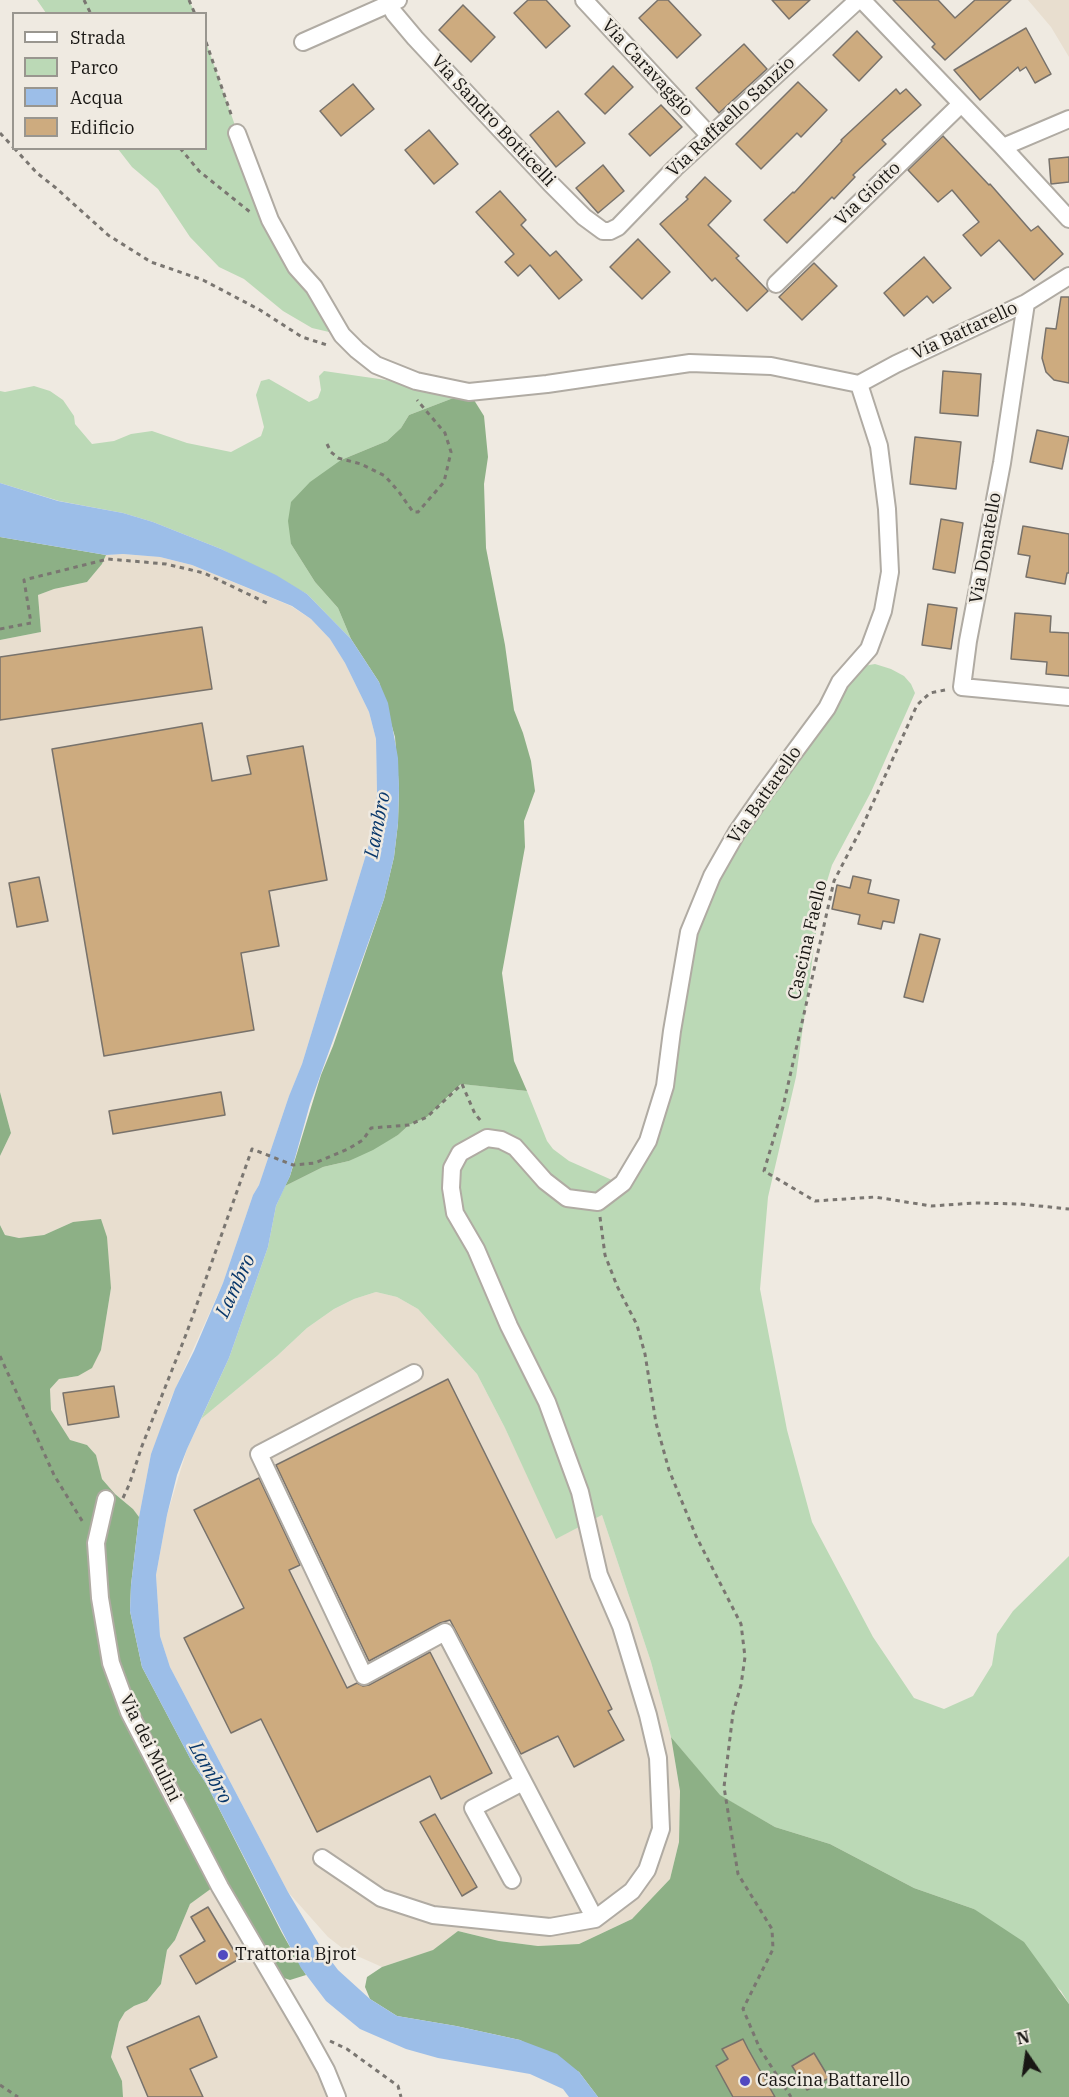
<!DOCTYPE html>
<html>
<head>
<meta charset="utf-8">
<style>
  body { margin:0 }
  #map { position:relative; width:1069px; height:2097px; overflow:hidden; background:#efeae1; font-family:"IBM Plex Serif",serif }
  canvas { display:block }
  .legend { position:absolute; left:12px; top:12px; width:195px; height:138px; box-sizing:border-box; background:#efeae1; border:2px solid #99968f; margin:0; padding:8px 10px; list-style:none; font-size:18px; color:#191714 }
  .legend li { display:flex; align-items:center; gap:12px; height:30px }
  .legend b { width:30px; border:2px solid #99968f }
  .north { position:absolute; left:997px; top:2025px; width:60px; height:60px; -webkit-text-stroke:4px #efeae1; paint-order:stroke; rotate:347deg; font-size:16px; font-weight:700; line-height:24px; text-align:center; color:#191714 }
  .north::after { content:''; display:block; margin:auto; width:21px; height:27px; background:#191714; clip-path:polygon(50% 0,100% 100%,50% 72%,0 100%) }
</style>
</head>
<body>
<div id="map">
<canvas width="1069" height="2097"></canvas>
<ul class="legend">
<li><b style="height:8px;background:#fff"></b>Strada</li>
<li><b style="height:16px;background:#bbd9b6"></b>Parco</li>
<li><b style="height:16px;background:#9cbee8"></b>Acqua</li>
<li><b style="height:16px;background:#cdab7f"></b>Edificio</li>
</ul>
<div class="north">N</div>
</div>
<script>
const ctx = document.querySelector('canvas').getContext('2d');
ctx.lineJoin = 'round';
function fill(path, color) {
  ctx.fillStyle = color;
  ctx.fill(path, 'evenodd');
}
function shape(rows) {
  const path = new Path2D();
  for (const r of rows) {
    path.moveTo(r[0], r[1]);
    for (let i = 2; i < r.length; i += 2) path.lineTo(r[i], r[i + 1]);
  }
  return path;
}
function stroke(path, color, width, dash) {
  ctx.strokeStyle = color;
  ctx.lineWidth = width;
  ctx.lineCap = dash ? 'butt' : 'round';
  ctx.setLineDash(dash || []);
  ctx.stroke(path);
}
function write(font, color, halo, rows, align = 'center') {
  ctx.font = font + ' "IBM Plex Serif",serif';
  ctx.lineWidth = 5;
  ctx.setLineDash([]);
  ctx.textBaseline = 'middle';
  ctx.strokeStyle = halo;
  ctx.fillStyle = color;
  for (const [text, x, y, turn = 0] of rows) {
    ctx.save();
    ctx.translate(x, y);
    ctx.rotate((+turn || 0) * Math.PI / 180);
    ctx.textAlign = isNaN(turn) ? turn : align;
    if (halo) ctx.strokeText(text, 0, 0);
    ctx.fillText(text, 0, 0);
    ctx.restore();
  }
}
fill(shape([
  [1028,0,1069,0,1069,57,1051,27],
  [123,554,160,557,192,565,291,606,311,619,330,639,345,663,369,712,376,739,377,792,375,820,368,848,302,1064,289,1096,259,1185,253,1195,223,1283,168,1405,165,1419,151,1454,139,1517,133,1509,115,1494,102,1479,96,1455,87,1445,70,1441,51,1411,50,1389,59,1379,78,1376,101,1350,111,1288,73,1222,44,1235,19,1238,5,1235,0,1225,0,1156,11,1133,0,1092,0,640,41,632,38,595,54,589,87,582,102,564,106,555],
  [376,1292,397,1297,418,1309,477,1374,505,1428,557,1538,602,1515,651,1662,671,1737,680,1791,679,1842,670,1879,632,1919,579,1944,538,1946,499,1941,458,1931,434,1950,382,1967,346,1951,328,1937,288,1892,170,1667,160,1636,156,1575,167,1515,187,1449,201,1419,277,1356,307,1328,334,1309,354,1299],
  [212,1888,337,2097,123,2097,122,2081,111,2057,119,2022,125,2012,134,2006,147,2001,161,1984,167,1950,175,1940,190,1904]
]), '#e8decf');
fill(shape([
  [37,0,189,0,195,13,46,13],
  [206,42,239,137,270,220,342,335,312,328,283,311,244,279,219,267,190,237,158,189,132,167,118,149,206,148],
  [324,371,469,392,409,415,401,428,387,441,341,460,291,544,315,582,338,608,351,639,307,594,221,549,153,522,123,513,59,501,0,483,0,391,5,392,34,386,50,391,63,400,74,416,75,424,92,444,114,441,131,434,152,431,187,443,231,452,261,436,264,427,256,395,261,381,269,379,309,402,318,398,321,390,319,376],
  [875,664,891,669,904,676,911,684,915,693,871,792,832,865,820,904,796,1077,768,1197,760,1289,787,1430,812,1522,873,1637,914,1698,944,1709,973,1696,992,1665,997,1634,1013,1611,1069,1556,1069,2004,1061,1991,974,1909,914,1888,830,1844,775,1827,719,1795,671,1737,651,1662,602,1515,556,1539,505,1428,477,1374,418,1309,397,1297,376,1292,354,1299,334,1309,307,1328,277,1356,201,1419,229,1358,268,1247,276,1206,285,1186,323,1167,349,1161,398,1135,409,1125,427,1117,462,1084,527,1091,547,1141,553,1149,569,1161,612,1180,628,1175,635,1164,672,1031,712,876,852,668]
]), '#bbd9b6');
fill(shape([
  [469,392,484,416,488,457,484,484,486,548,505,645,514,710,523,733,531,761,535,791,524,821,525,847,502,973,514,1061,527,1091,461,1084,427,1117,409,1125,398,1135,373,1150,349,1161,323,1167,285,1186,290,1176,321,1075,333,1046,384,899,394,857,398,823,399,788,395,737,379,682,351,639,338,608,315,582,291,544,288,521,291,502,310,482,341,460,387,441,401,428,409,415],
  [0,537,106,555,102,564,87,582,54,589,38,595,41,632,0,640],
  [0,1092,11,1133,0,1156],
  [101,1219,107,1237,111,1288,101,1350,92,1368,78,1376,59,1379,50,1389,51,1410,70,1440,87,1445,96,1455,102,1479,115,1494,133,1509,139,1517,131,1585,130,1611,142,1667,192,1762,207,1785,282,1933,306,1975,290,1980,278,1976,212,1888,190,1904,175,1940,167,1950,161,1984,147,2001,134,2006,125,2012,119,2022,111,2057,122,2081,123,2097,0,2097,0,1225,5,1235,19,1238,44,1235,73,1222],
  [671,1737,720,1795,775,1827,830,1844,914,1888,974,1909,1024,1942,1069,2004,1069,2097,598,2097,579,2072,520,2040,456,2026,397,2016,370,1999,365,1987,367,1977,382,1967,433,1950,458,1931,499,1941,538,1946,579,1944,632,1919,670,1879,679,1842,680,1791]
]), '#8db086');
fill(shape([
  [0,483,58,501,123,513,153,522,221,549,276,575,307,594,351,639,379,682,388,703,398,758,399,788,398,823,394,857,384,899,310,1104,290,1176,276,1206,268,1247,229,1358,187,1449,177,1475,167,1515,156,1575,160,1636,170,1667,288,1892,320,1946,338,1970,370,1999,397,2016,456,2026,520,2040,557,2054,579,2072,598,2097,569,2097,563,2089,530,2074,438,2058,406,2049,360,2029,326,2001,301,1968,207,1785,192,1762,142,1667,130,1611,131,1585,139,1517,151,1454,175,1389,194,1351,223,1283,253,1195,259,1185,289,1096,302,1064,368,848,375,820,377,792,376,739,369,712,345,663,330,639,311,619,292,606,192,565,160,557,123,554,106,555,0,537]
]), '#9cbee8');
const building = shape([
  [528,0,546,0,570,26,546,48,514,13,528,0],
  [658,0,668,0,701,35,677,58,639,18,658,0],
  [772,0,810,0,789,19,772,0],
  [893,0,938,0,955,18,975,0,1011,0,945,60,932,47,935,44,893,0],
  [463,5,495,37,471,62,439,30,463,5],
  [1026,28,1051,74,1035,83,1026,67,1020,71,1018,67,980,100,954,70,1026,28],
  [857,31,882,57,859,81,833,55,857,31],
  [744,44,767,69,719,113,696,88,744,44],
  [613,66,633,87,605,114,585,94,613,66],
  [798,82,827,110,801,137,797,133,761,169,736,144,798,82],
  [353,84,374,109,341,136,320,111,353,84],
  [896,89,900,94,906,89,921,105,882,140,886,144,853,175,855,177,834,199,832,197,787,243,764,220,793,192,794,193,842,141,841,140,896,89],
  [661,105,682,127,650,156,629,134,661,105],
  [558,111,585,143,556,167,530,135,558,111],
  [429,130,458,164,434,184,405,150,429,130],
  [943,136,989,185,990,184,1031,231,1038,226,1063,254,1034,280,999,240,981,256,963,235,979,222,952,190,938,202,908,170,943,136],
  [1069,157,1069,182,1051,184,1049,159,1069,157],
  [603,165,624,191,598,213,576,188,603,165],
  [705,177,731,201,708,225,739,256,736,258,768,291,747,311,715,278,712,281,660,224,688,199,686,197,705,177],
  [500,191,526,220,521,225,550,256,556,251,582,280,559,299,530,265,518,276,505,262,514,254,476,212,500,191],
  [638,239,670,272,642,299,610,267,638,239],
  [924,257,951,288,933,303,927,296,904,316,884,293,924,257],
  [814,263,837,286,802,320,779,297,814,263],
  [1061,297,1069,297,1069,383,1054,380,1046,372,1042,358,1046,328,1056,329,1061,297],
  [943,371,981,374,978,416,940,413,943,371],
  [1037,430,1069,437,1062,469,1030,462,1037,430],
  [915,437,961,442,956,489,910,484,915,437],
  [941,519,963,523,955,573,933,569,941,519],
  [1023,526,1069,534,1069,573,1067,573,1065,584,1026,577,1030,556,1018,554,1023,526],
  [928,604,957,608,951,649,922,645,928,604],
  [1015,613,1051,616,1050,632,1069,633,1069,676,1046,674,1047,662,1011,659,1015,613],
  [202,627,212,689,0,720,0,657,202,627],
  [202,723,212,781,251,774,247,756,303,746,327,880,269,891,279,946,241,953,254,1030,104,1056,52,749,202,723],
  [853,876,871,880,868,893,899,900,894,923,883,921,881,929,858,924,860,915,832,909,837,885,850,888,853,876],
  [39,877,48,921,17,927,9,883,39,877],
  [920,934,940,939,923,1002,904,997,920,934],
  [221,1092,225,1115,113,1134,109,1111,221,1092],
  [448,1379,612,1709,608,1711,624,1740,574,1767,558,1736,521,1754,450,1620,440,1623,369,1661,276,1465,448,1379],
  [114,1386,119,1417,68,1425,63,1393,114,1386],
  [259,1478,300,1565,289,1570,347,1688,357,1683,363,1686,369,1685,430,1652,492,1773,441,1799,430,1776,317,1832,261,1719,231,1733,184,1638,244,1608,194,1510,259,1478],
  [435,1814,477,1887,462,1896,420,1822,435,1814],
  [208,1907,239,1959,196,1984,180,1956,205,1941,191,1917,208,1907],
  [199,2016,217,2057,190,2069,203,2097,148,2097,127,2047,199,2016],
  [743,2039,748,2049,775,2097,733,2097,716,2066,728,2059,722,2049,743,2039],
  [814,2053,829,2078,807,2090,792,2066,814,2053]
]);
fill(building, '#cdab7f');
stroke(building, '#78726b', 1.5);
const minor = shape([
  [387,0,394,13,415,38,551,184,584,217,603,231,610,231,618,227,675,168,858,0],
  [584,0,710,136],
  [862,0,1001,145,1069,219],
  [303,42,398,0],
  [237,133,270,220,296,267,314,287,342,335,357,350,376,365,416,381,469,392,547,384,690,363,771,366,859,384,896,364,1026,303,1069,276],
  [1003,147,1069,119],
  [776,284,961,104],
  [1026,303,1002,463,968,641,962,687,1069,697],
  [414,1373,259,1454,364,1676,445,1632,595,1919],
  [106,1499,96,1543,100,1598,111,1663,129,1712,220,1887,305,2032,326,2070,337,2097],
  [322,1858,381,1898,433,1915,550,1927,595,1919,632,1891,647,1870,661,1829,658,1758,648,1715,621,1626,599,1575,580,1492,547,1402,509,1326,476,1249,455,1213,451,1188,452,1168,460,1153,487,1138,501,1140,515,1147,545,1181,567,1198,598,1202,623,1183,648,1141,665,1086,672,1031,689,932,712,876,737,832,764,793,827,708,840,682,869,649,883,611,890,572,887,509,879,446,859,384],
  [512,1880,473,1808,523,1782]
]);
stroke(minor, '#b0aba3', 20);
stroke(shape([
  [84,0,91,14],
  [189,0,195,14],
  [206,42,232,117],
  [0,133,14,148],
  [14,148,37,173,56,188,108,235,151,262,203,280,260,310,302,337,330,346],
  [180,148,199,171,250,212],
  [327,444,331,452,338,458,361,464,385,476,399,492,413,512,418,512,444,482,451,452,445,433,417,400],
  [0,629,31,623,24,580,108,559,166,564,204,573,269,604],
  [945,690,930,693,917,705,863,825,834,881,783,1107,764,1171,815,1201,875,1197,931,1206,975,1203,1020,1204,1069,1209],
  [600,1217,605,1255,617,1286,637,1325,645,1354,656,1423,669,1470,696,1536,741,1624,745,1657,741,1685,733,1713,724,1787,738,1874,772,1929,773,1949,743,2009,760,2049,791,2097],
  [0,1356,54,1475,84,1524],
  [123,1498,129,1485,142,1446,187,1332,252,1149,293,1165,315,1163,348,1149,363,1140,371,1128,409,1125,427,1117,462,1084,475,1114,482,1122],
  [330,2041,347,2049,398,2086,401,2097],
  [0,2085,18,2097]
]), '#7a7671', 3, [4.5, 4.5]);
stroke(minor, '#fff', 16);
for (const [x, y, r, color] of [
  [223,1955,6,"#5149c0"],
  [745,2081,6,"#5149c0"]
]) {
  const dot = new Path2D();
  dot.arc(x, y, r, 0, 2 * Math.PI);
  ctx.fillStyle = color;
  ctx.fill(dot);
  stroke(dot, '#efeae1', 2);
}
write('18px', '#191714', '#efeae1', [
  ["Via Caravaggio",647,68,47],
  ["Via Raffaello Sanzio",731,117,-43],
  ["Via Sandro Botticelli",493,121,47],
  ["Via Giotto",868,194,-44],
  ["Via Battarello",965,331,-25],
  ["Via Donatello",986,548,-80],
  ["Via Battarello",765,795,-55],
  ["Cascina Faello",808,940,-77],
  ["Via dei Mulini",150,1748,64]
]);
write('18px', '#191714', '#efeae1', [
  ["Trattoria Bjrot",235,1955],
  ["Cascina Battarello",757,2081]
], 'left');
write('italic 20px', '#09386b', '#efeae1', [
  ["Lambro",378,825,-79],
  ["Lambro",236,1286,-65],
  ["Lambro",210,1773,61]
]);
</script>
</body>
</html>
